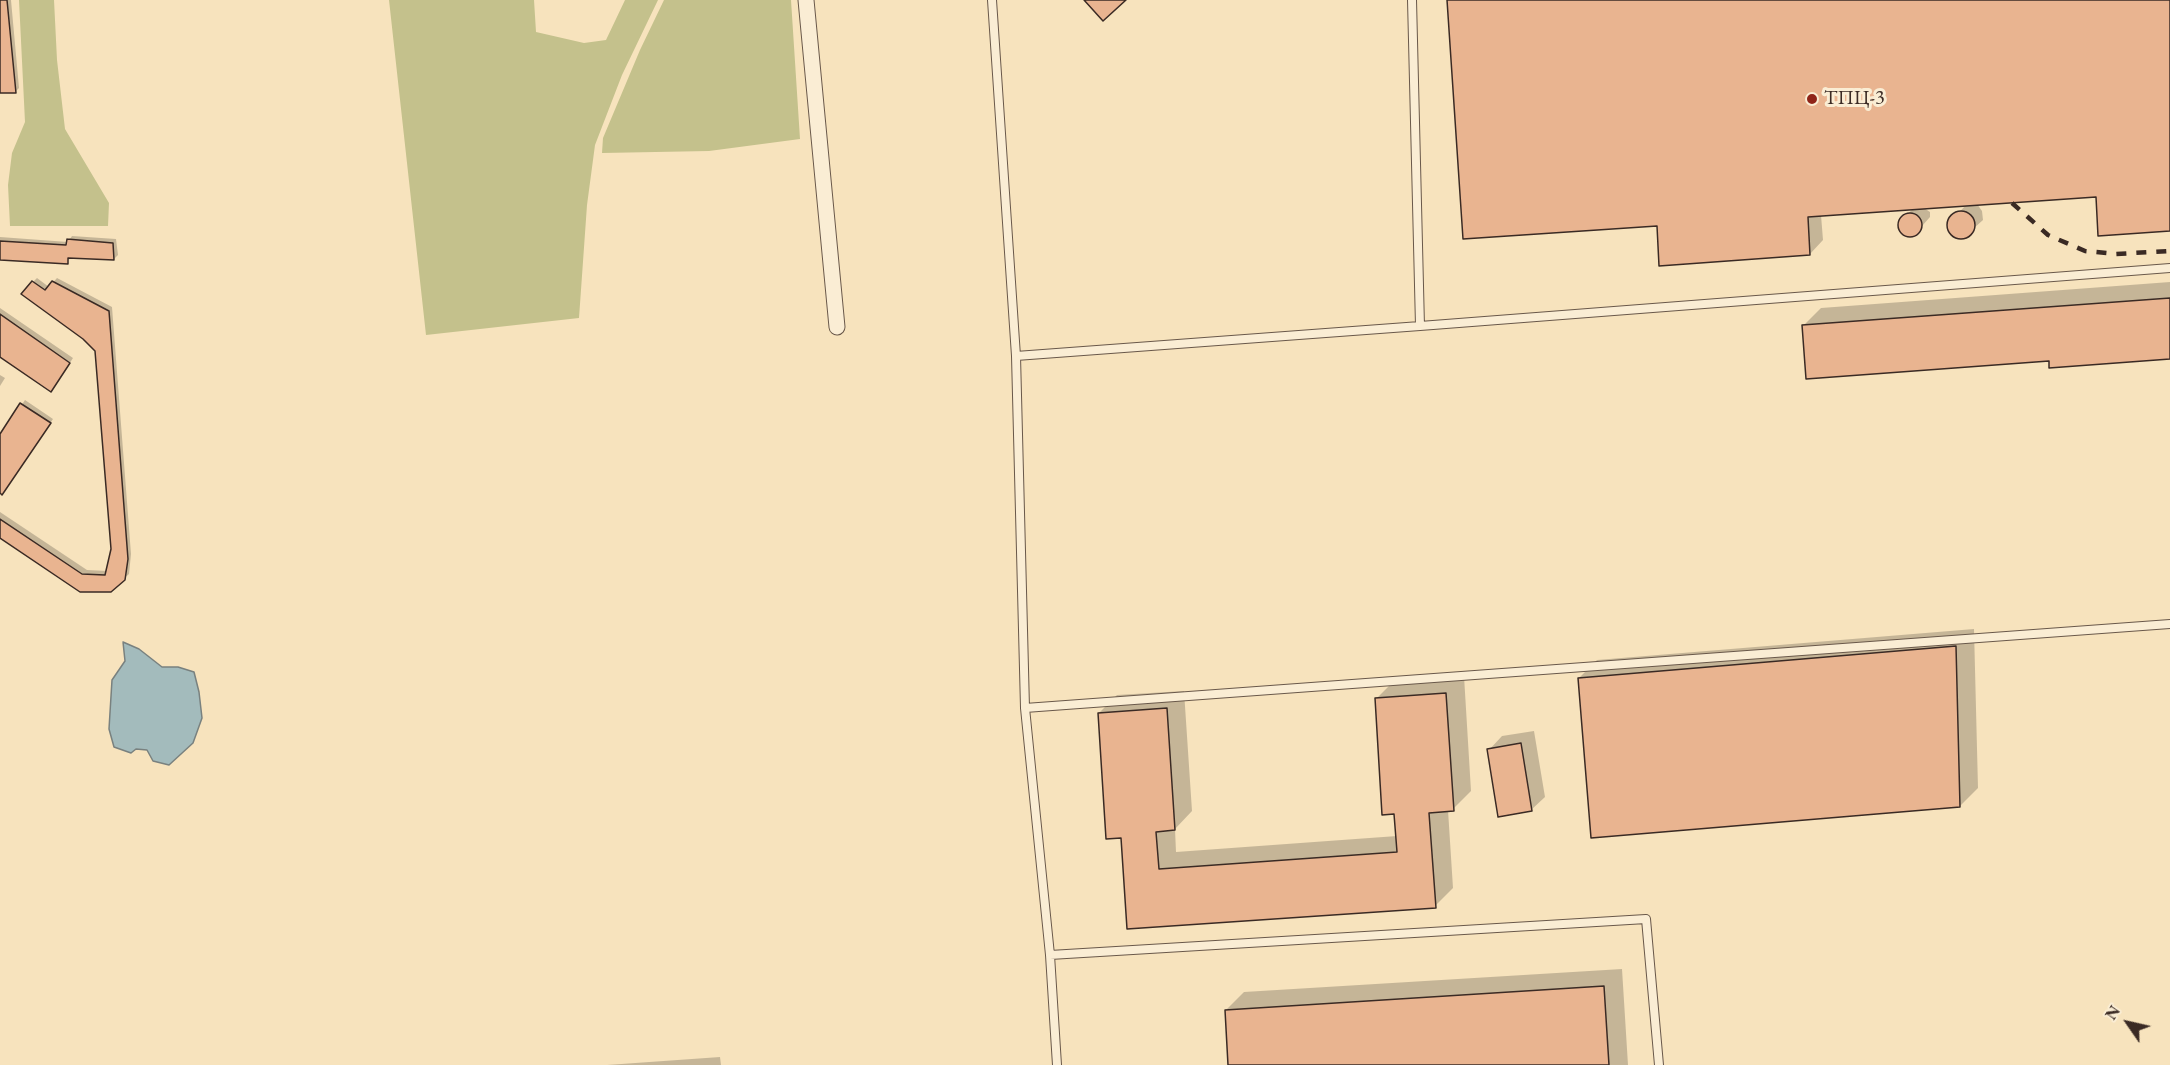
<!DOCTYPE html>
<html>
<head>
<meta charset="utf-8">
<style>
  body { margin:0 }
  #map { position:relative; width:2170px; height:1065px; overflow:hidden; background:#f7e3bd; font-family:"EB Garamond",serif }
  canvas { display:block }
  .north { position:absolute; left:2098px; top:993px; width:60px; height:60px; -webkit-text-stroke:4px #faedd4; paint-order:stroke; rotate:304deg; font-size:16px; font-weight:700; line-height:24px; text-align:center; color:#3a2a24 }
  .north::after { content:''; display:block; margin:auto; width:21px; height:27px; background:#3a2a24; clip-path:polygon(50% 0,100% 100%,50% 72%,0 100%) }
</style>
</head>
<body>
<div id="map">
<canvas width="2170" height="1065"></canvas>
<div class="north">N</div>
</div>
<script>
const ctx = document.querySelector('canvas').getContext('2d');
ctx.lineJoin = 'round';
function fill(path, color) {
  ctx.fillStyle = color;
  ctx.fill(path, 'evenodd');
}
function shape(rows) {
  const path = new Path2D();
  for (const r of rows) {
    if (r.length === 3) {
      path.moveTo(r[0] + r[2], r[1]);
      path.arc(r[0], r[1], r[2], 0, 2 * Math.PI);
      continue;
    }
    path.moveTo(r[0], r[1]);
    for (let i = 2; i < r.length; i += 2) path.lineTo(r[i], r[i + 1]);
  }
  return path;
}
function stroke(path, color, width, dash) {
  ctx.strokeStyle = color;
  ctx.lineWidth = width;
  ctx.lineCap = dash ? 'butt' : 'round';
  ctx.setLineDash(dash || []);
  ctx.stroke(path);
}
function write(font, color, halo, rows, align = 'center') {
  ctx.font = font + ' "EB Garamond",serif';
  ctx.lineWidth = 6;
  ctx.setLineDash([]);
  ctx.textBaseline = 'middle';
  ctx.strokeStyle = halo;
  ctx.fillStyle = color;
  for (const [text, x, y, turn = 0] of rows) {
    ctx.save();
    ctx.translate(x, y);
    ctx.rotate((+turn || 0) * Math.PI / 180);
    ctx.textAlign = isNaN(turn) ? turn : align;
    if (halo) ctx.strokeText(text, 0, 0);
    ctx.fillText(text, 0, 0);
    ctx.restore();
  }
}
fill(shape([
  [19,0,54,0,57,60,65,129,109,203,108,226,10,226,8,185,12,153,25,122],
  [389,0,534,0,536,32,584,43,606,40,625,0,658,0,622,75,595,145,587,205,579,318,426,335],
  [664,0,791,0,800,139,709,151,602,153,603,138,640,50]
]), '#c4c18c');
const water = shape([
  [123,642,139,649,162,667,178,667,194,672,199,692,202,718,193,743,169,765,153,761,147,750,136,749,131,753,114,747,109,729,112,680,125,661,123,642]
]);
fill(water, '#a3bbbc');
stroke(water, '#79817f', 1.5);
fill(shape([
  [0,0,11,0,19,88,16,91,0,76],
  [1449,0,2170,0,2170,230,2097,196,1977,204,1982,211,1983,220,1964,237,1958,237,1950,229,1950,222,1966,205,1924,208,1930,212,1930,217,1915,234,1906,235,1900,229,1900,221,1914,208,1821,215,1823,240,1810,254,1658,224],
  [72,236,116,239,118,255,114,259,71,257,67,262,0,258,0,237,68,242],
  [37,278,49,287,57,278,112,307,131,554,129,574,110,591,0,537,0,512,87,570,108,571,113,549,96,350,33,282],
  [2170,282,2170,358,2050,359,1803,326,1821,308],
  [0,308,73,358,55,386,0,355],
  [0,375,5,378,0,386],
  [25,400,53,419,6,489,0,491,0,437],
  [1974,629,1978,788,1960,806,1579,678,1597,660],
  [1464,676,1471,791,1453,809,1448,810,1453,888,1435,906,1128,927,1122,836,1099,713,1117,695,1184,691,1192,811,1175,829,1176,852,1397,836,1396,812,1376,699,1394,681],
  [1534,731,1545,797,1531,810,1489,750,1502,736],
  [1622,969,1628,1065,1230,1065,1226,1010,1244,992],
  [720,1057,721,1065,607,1065]
]), '#0003');
const building = shape([
  [0,0,7,0,16,93,0,93,0,0],
  [1084,0,1126,0,1103,21,1084,0],
  [1447,0,2170,0,2170,231,2098,236,2096,197,1808,217,1810,255,1659,266,1657,226,1463,239,1447,0],
  [1961,225,14],
  [1910,225,12],
  [67,239,113,243,114,260,68,258,68,264,0,260,0,241,66,245,67,239],
  [32,281,45,290,52,281,109,311,128,559,125,580,111,592,80,592,0,538,0,519,82,574,105,575,111,549,95,351,83,339,21,294,32,281],
  [2170,298,2170,359,2049,368,2049,361,1806,379,1802,325,2170,298],
  [0,314,70,363,51,392,0,357,0,314],
  [20,403,51,423,2,495,0,493,0,434,20,403],
  [1956,646,1960,807,1591,838,1578,678,1956,646],
  [1446,693,1454,811,1429,813,1436,908,1127,929,1121,838,1106,839,1098,713,1167,708,1175,830,1156,832,1159,869,1397,852,1394,814,1382,815,1375,698,1446,693],
  [1521,743,1532,811,1498,817,1487,749,1521,743],
  [1604,986,1609,1065,1228,1065,1225,1010,1604,986]
]);
fill(building, '#e9b490');
stroke(building, '#3a2a24', 1.5);
const service = shape([
  [992,0,1016,356,1025,708,1050,955,1646,919,1659,1065],
  [1420,326,2170,268],
  [1016,356,1420,326,1412,0],
  [1025,708,2170,624],
  [1050,955,1057,1065]
]);
const minor = shape([
  [806,0,837,327]
]);
stroke(service, '#69584a', 10);
stroke(minor, '#69584a', 17);
stroke(service, '#faedd4', 8);
stroke(minor, '#faedd4', 15);
stroke(shape([
  [2012,203,2048,235,2085,251,2116,254,2170,251]
]), '#3a2a24', 4.5, [10, 10]);
for (const [x, y, r, color] of [
  [1812,99,6,"#8f2418"]
]) {
  const dot = new Path2D();
  dot.arc(x, y, r, 0, 2 * Math.PI);
  ctx.fillStyle = color;
  ctx.fill(dot);
  stroke(dot, '#faedd4', 2);
}
write('20px', '#3a2a24', '#faedd4', [
  ["ТПЦ-3",1824,99]
], 'left');
</script>
</body>
</html>
